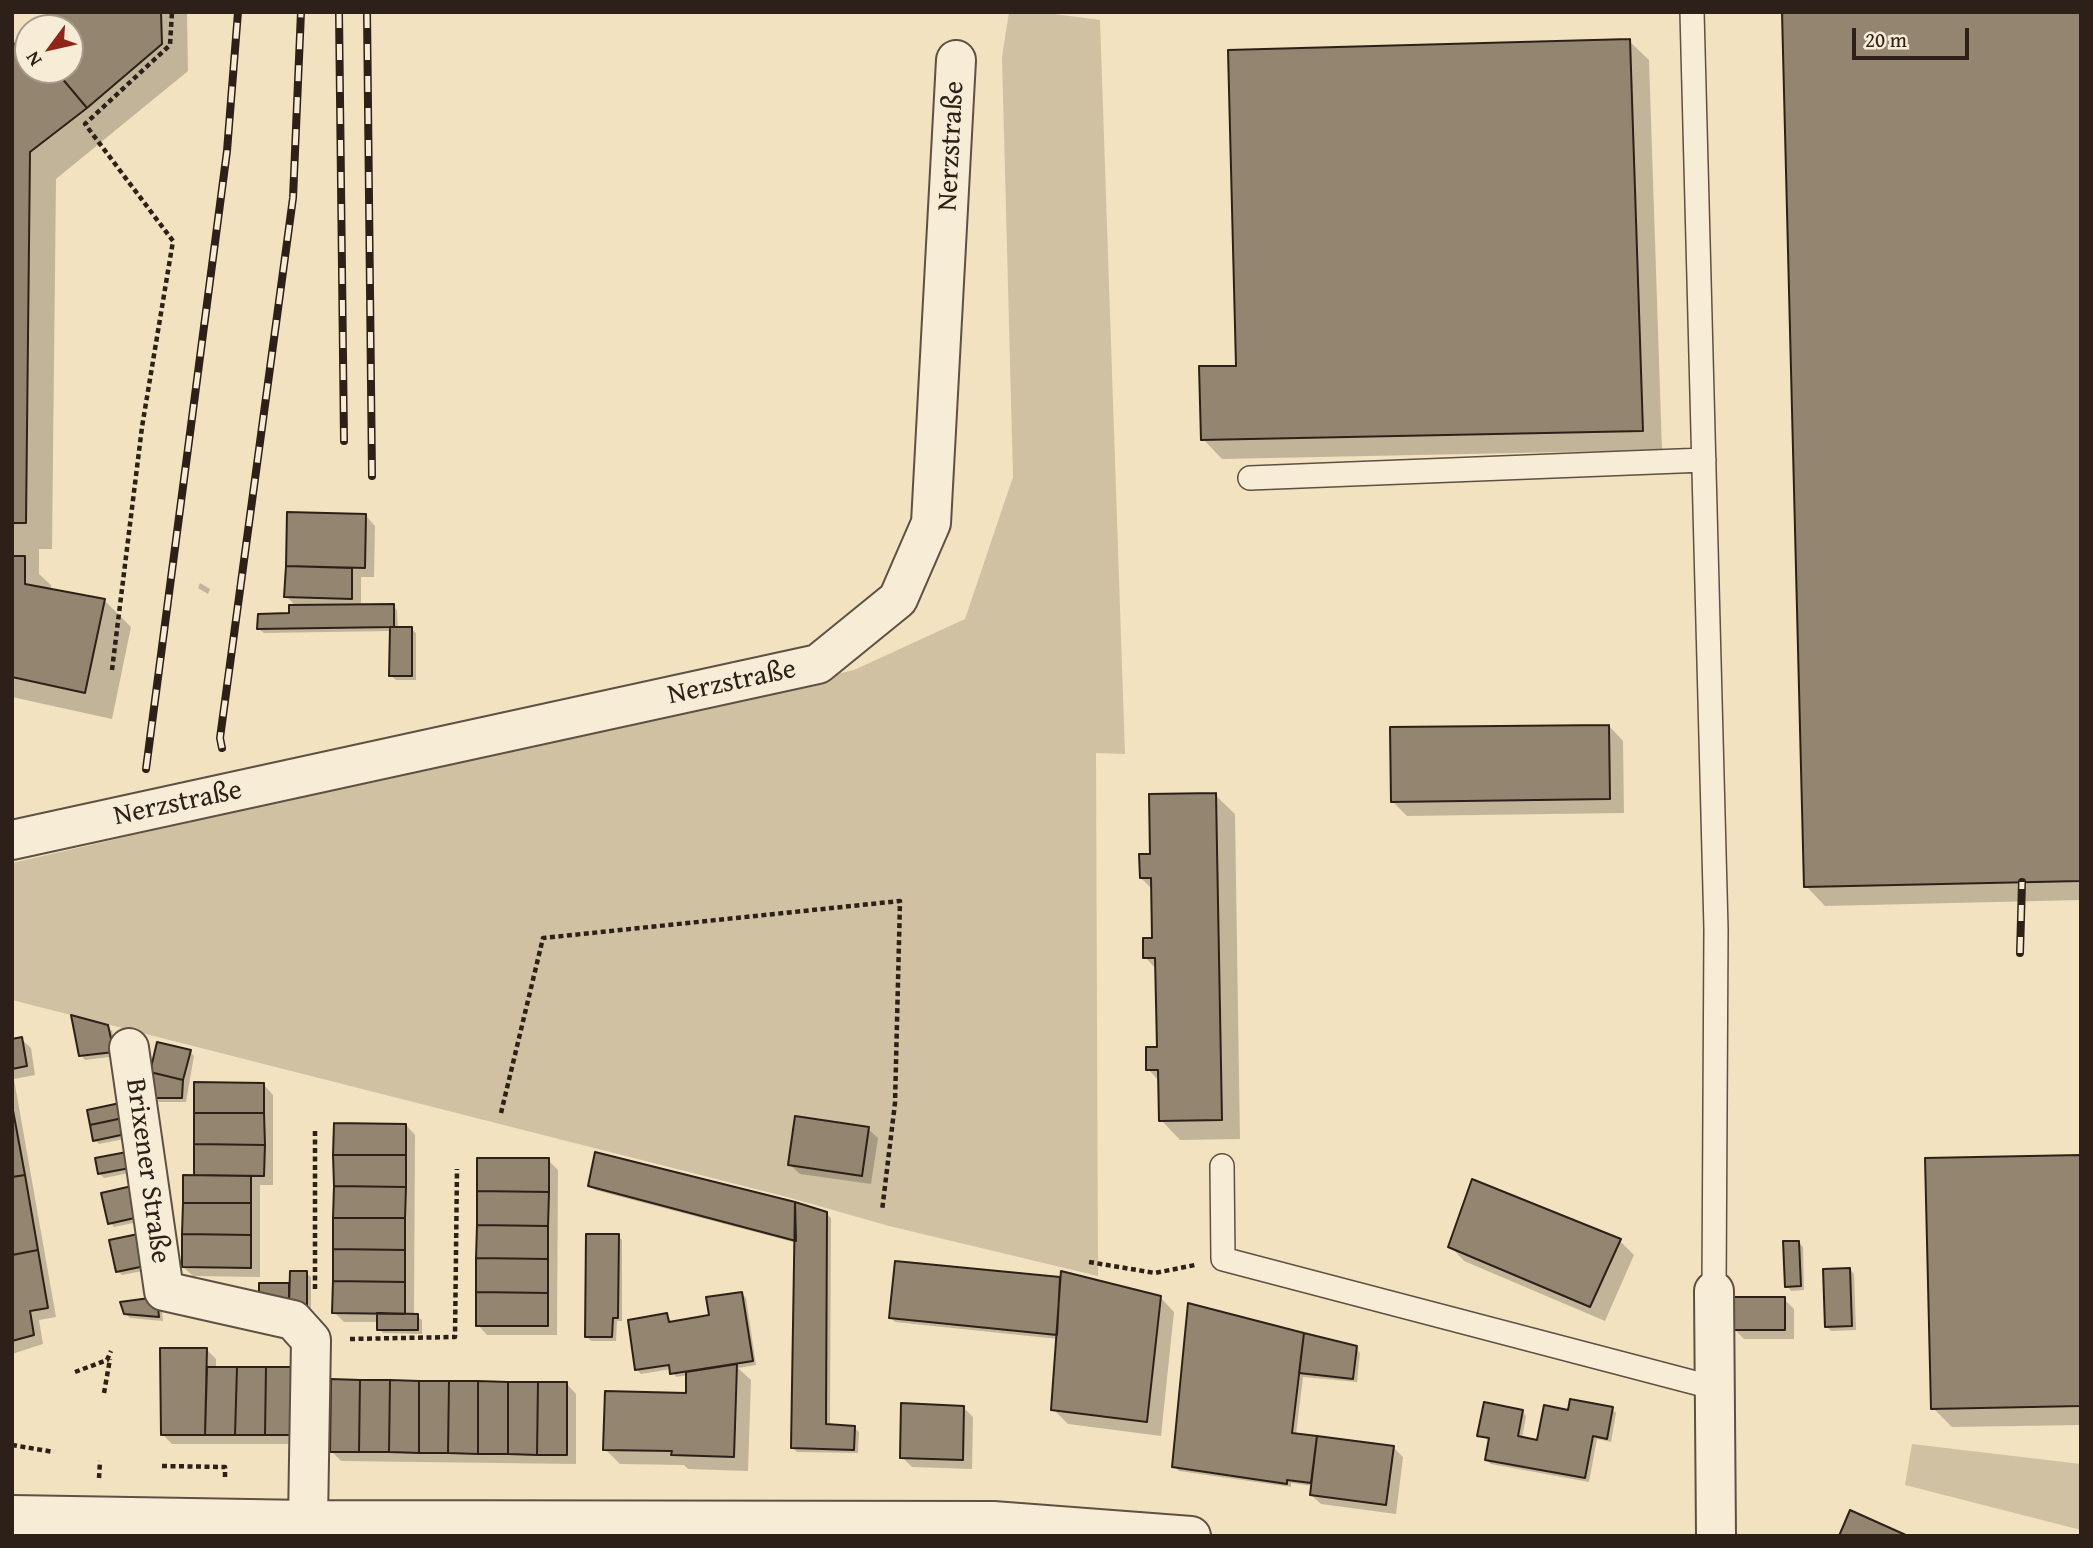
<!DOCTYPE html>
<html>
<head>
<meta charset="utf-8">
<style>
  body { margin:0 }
  #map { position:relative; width:2093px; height:1548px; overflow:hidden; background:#f2e2c0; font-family:"Gentium Book Plus",serif }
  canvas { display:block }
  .frame { position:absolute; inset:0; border:14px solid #2d2018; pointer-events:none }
  .north { position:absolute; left:14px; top:14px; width:70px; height:70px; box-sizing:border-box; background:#f7ecd6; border:2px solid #a69a8a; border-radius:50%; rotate:237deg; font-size:19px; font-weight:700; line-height:28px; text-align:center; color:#2d2018 }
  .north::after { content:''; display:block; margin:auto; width:24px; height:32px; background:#8f2418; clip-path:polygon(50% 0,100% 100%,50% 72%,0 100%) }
  .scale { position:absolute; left:1852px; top:28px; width:117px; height:32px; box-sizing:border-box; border:4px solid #2d2018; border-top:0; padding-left:9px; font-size:21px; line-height:24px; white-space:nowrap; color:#2d2018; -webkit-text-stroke:5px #f7ecd6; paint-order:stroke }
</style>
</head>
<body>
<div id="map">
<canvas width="2093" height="1548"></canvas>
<div class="frame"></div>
<div class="north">N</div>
<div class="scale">20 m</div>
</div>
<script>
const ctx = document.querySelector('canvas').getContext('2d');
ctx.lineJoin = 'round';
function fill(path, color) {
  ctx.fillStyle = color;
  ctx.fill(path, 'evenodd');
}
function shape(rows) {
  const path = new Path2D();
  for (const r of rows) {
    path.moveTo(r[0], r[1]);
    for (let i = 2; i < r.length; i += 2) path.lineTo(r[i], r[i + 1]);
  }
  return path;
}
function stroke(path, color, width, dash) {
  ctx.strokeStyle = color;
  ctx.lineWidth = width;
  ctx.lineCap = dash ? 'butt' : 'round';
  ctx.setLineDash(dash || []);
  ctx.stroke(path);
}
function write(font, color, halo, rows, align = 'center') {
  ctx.font = font + ' "Gentium Book Plus",serif';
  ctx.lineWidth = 6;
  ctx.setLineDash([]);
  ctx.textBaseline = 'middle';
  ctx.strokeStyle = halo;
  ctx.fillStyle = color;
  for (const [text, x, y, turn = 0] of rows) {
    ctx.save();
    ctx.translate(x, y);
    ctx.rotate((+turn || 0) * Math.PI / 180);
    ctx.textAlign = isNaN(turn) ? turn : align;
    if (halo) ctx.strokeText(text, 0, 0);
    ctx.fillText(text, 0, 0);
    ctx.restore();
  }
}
fill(shape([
  [1009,12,1039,12,1100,20,1125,754,1096,753,1098,1276,889,1226,787,1197,12,1000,12,863,854,670,965,619,1013,477,1002,57],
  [1912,1444,2081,1464,2081,1530,1905,1485]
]), '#d1c1a3');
fill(shape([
  [54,12,187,12,188,71,56,179,52,549,39,549,39,574,51,585,51,590,104,600,131,627,112,719,12,697,12,49,28,35,28,70,70,70,70,28,36,28],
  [2081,12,2081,900,1825,906,1806,886],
  [1629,41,1649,60,1662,450,1222,459,1203,439,1237,367],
  [289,514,366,516,375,526,374,577,361,577,361,606,393,605,397,610,398,629,411,629,416,633,416,680,396,680,391,676,391,631,264,633,259,629,291,615,297,607,286,596],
  [200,583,210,589,208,594,198,588],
  [1609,726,1623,741,1624,813,1407,816,1392,801],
  [1215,795,1235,814,1240,1139,1180,1140,1161,1120,1160,1082,1148,1069,1158,1048,1157,970,1145,957,1154,940,1153,890,1141,878,1152,856],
  [107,1027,112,1031,117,1056,85,1060,81,1055],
  [21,1039,31,1048,35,1075,14,1079,56,1317,39,1320,43,1344,12,1354,12,1040],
  [190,1052,194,1056,186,1102,159,1102,155,1097],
  [196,1084,264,1085,273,1095,273,1185,260,1185,260,1277,193,1276,183,1267,196,1177],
  [89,1111,129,1138,99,1144,95,1140],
  [406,1125,415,1135,414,1315,422,1320,422,1334,383,1333,379,1329,379,1322,344,1322,334,1312],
  [868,1129,878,1138,871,1184,800,1174,790,1165],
  [126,1154,134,1172,104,1178,99,1173],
  [2081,1157,2081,1425,1952,1427,1933,1408],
  [548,1160,558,1170,557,1335,487,1335,478,1325],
  [590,1185,826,1213,831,1218,830,1426,854,1427,859,1432,858,1453,797,1452,792,1447,797,1243,595,1190],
  [103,1194,143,1221,114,1227,110,1223],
  [618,1236,622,1240,622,1321,617,1321,616,1341,591,1341,587,1337],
  [111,1241,153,1269,122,1275,117,1271],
  [1620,1241,1634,1255,1605,1321,1464,1261,1450,1246],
  [1798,1242,1803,1247,1804,1290,1791,1291,1787,1286],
  [1850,1270,1854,1274,1856,1330,1831,1331,1826,1326],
  [306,1273,311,1277,311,1308,265,1304,260,1284,291,1285],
  [1060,1279,1160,1297,1174,1312,1161,1436,1068,1424,1053,1409,1058,1339,895,1322,891,1318],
  [742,1294,746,1298,756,1365,738,1368,751,1380,748,1471,688,1469,684,1465,620,1464,605,1449,688,1394,688,1375,676,1377,671,1369,641,1374,637,1370,667,1315,672,1323,711,1317],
  [1784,1299,1794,1309,1794,1339,1744,1339,1734,1329],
  [161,1303,163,1321,130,1318,125,1313],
  [1189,1305,1356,1348,1360,1353,1357,1382,1303,1377,1296,1435,1393,1447,1403,1457,1396,1514,1321,1504,1311,1495,1313,1486,1291,1483,1291,1487,1179,1471,1174,1466],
  [207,1350,216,1359,216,1369,304,1444,172,1444,162,1434],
  [567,1384,576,1394,576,1464,341,1461,331,1451],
  [963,1407,973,1417,972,1469,912,1467,902,1457],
  [1612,1409,1616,1413,1611,1442,1597,1439,1589,1482,1491,1464,1486,1460,1490,1441,1479,1435,1522,1411,1526,1416,1522,1438,1538,1442,1570,1412]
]), '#0003');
const building = shape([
  [51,12,161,12,162,44,87,108,55,70,70,70,70,28,33,28,51,12],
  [1782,12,2081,12,2081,881,1804,887,1782,12],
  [25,35,28,38,28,70,55,70,87,108,30,152,26,523,13,523,13,556,25,556,25,584,105,599,85,693,12,677,12,46,25,35],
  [1630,39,1643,431,1201,440,1199,366,1236,366,1228,50,1630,39],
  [287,512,366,514,365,568,286,566,287,512],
  [286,566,352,568,352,599,284,597,286,566],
  [394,604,394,627,257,629,258,614,289,613,289,605,394,604],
  [390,627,412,627,412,676,389,676,390,627],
  [1609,725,1610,799,1391,802,1390,727,1609,725],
  [1216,793,1222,1120,1159,1121,1158,1070,1146,1070,1146,1047,1157,1047,1155,958,1143,958,1143,938,1152,938,1151,878,1140,878,1139,854,1150,854,1149,794,1216,793],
  [71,1015,108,1025,114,1052,79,1056,71,1015],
  [22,1037,27,1066,12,1069,12,1039,22,1037],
  [157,1042,191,1050,183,1080,150,1072,157,1042],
  [150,1072,183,1080,182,1098,153,1098,150,1072],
  [194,1082,264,1083,264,1113,194,1113,194,1082],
  [120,1103,123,1118,90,1125,87,1110,120,1103],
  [12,1105,25,1175,12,1177,12,1105],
  [194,1113,264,1113,265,1145,194,1144,194,1113],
  [795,1116,869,1127,862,1176,788,1165,795,1116],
  [123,1118,126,1134,93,1141,90,1125,123,1118],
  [334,1123,406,1124,406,1155,333,1155,334,1123],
  [194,1144,265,1145,264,1176,194,1175,194,1144],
  [127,1152,130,1168,98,1174,95,1158,127,1152],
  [595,1152,795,1202,796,1241,588,1186,595,1152],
  [333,1155,406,1155,406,1187,334,1186,333,1155],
  [2081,1155,2081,1406,1931,1409,1925,1158,2081,1155],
  [477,1158,549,1158,549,1192,477,1191,477,1158],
  [25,1175,38,1250,12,1255,12,1177,25,1175],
  [183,1175,251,1176,251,1203,183,1203,183,1175],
  [1472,1179,1621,1239,1590,1307,1448,1247,1472,1179],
  [132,1186,139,1217,108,1224,101,1193,132,1186],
  [334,1186,406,1187,405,1218,333,1218,334,1186],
  [477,1191,549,1192,548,1226,477,1225,477,1191],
  [795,1202,827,1212,826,1424,855,1426,854,1450,791,1448,795,1202],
  [183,1203,251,1203,251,1235,182,1234,183,1203],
  [333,1218,405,1218,405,1250,333,1249,333,1218],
  [477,1225,548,1226,548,1259,476,1258,477,1225],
  [143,1233,150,1265,116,1272,109,1240,143,1233],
  [182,1234,251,1235,251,1268,182,1267,182,1234],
  [586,1234,619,1234,618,1318,613,1318,612,1337,585,1337,586,1234],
  [1783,1241,1799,1241,1801,1286,1785,1287,1783,1241],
  [333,1249,405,1250,405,1282,333,1281,333,1249],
  [38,1250,48,1308,30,1311,34,1335,12,1341,12,1255,38,1250],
  [476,1258,548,1259,548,1293,476,1292,476,1258],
  [895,1261,1060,1277,1057,1335,889,1318,895,1261],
  [1850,1268,1852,1326,1825,1327,1823,1269,1850,1268],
  [290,1271,307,1271,307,1305,289,1304,290,1271],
  [1061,1271,1161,1296,1147,1422,1051,1410,1061,1271],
  [333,1281,405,1282,405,1314,332,1313,333,1281],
  [259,1283,289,1283,289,1301,259,1300,259,1283],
  [476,1292,548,1293,548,1326,476,1326,476,1292],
  [742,1292,753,1361,670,1374,669,1365,635,1370,628,1320,667,1313,669,1322,709,1315,706,1297,742,1292],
  [157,1297,159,1317,124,1314,120,1302,157,1297],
  [1732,1297,1785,1297,1785,1330,1732,1330,1732,1297],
  [1188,1303,1304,1333,1292,1433,1317,1436,1311,1483,1287,1480,1287,1484,1172,1467,1188,1303],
  [377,1313,418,1314,418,1330,377,1330,377,1313],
  [1304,1333,1357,1346,1353,1379,1299,1373,1304,1333],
  [160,1348,207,1348,205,1435,161,1435,160,1348],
  [737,1364,734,1457,671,1455,672,1451,603,1450,605,1391,686,1393,686,1372,737,1364],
  [207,1367,237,1367,235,1435,205,1435,207,1367],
  [237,1367,266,1367,265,1435,235,1435,237,1367],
  [266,1367,295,1367,295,1435,265,1435,266,1367],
  [331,1379,360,1380,359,1452,330,1452,331,1379],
  [360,1380,390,1380,389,1452,359,1452,360,1380],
  [390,1380,419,1381,419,1453,389,1452,390,1380],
  [419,1381,449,1381,448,1453,419,1453,419,1381],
  [449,1381,478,1381,478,1454,448,1453,449,1381],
  [478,1381,508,1382,508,1454,478,1454,478,1381],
  [508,1382,538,1382,537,1455,508,1454,508,1382],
  [538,1382,567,1382,567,1455,537,1455,538,1382],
  [1570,1399,1613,1407,1607,1439,1593,1436,1585,1478,1485,1460,1489,1438,1477,1436,1484,1402,1523,1410,1518,1436,1537,1440,1544,1405,1568,1410,1570,1399],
  [901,1403,964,1406,963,1460,900,1458,901,1403],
  [1317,1436,1394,1446,1386,1505,1310,1495,1317,1436],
  [1850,1510,1908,1536,1839,1536,1850,1510]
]);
fill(building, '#93856f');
stroke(building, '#2d2018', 2);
const lane = shape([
  [1692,12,1716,929,1714,1291],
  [1250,478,1704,460],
  [1222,1166,1223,1259,1715,1388]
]);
const street = shape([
  [12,840,818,664,898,599,931,523,956,60],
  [129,1048,164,1291,293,1320,311,1340,308,1520],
  [1714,1291,1716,1536],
  [12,1515,308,1520,993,1521,1191,1536]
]);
stroke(lane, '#5e5042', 26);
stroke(street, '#5e5042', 42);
stroke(shape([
  [112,670,142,427,173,241,85,124,170,45,172,12],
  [501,1113,543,938,900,901,895,1103,882,1211],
  [1089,1262,1155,1273,1195,1265],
  [315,1289,315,1129],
  [350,1339,455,1337,457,1169],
  [75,1372,107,1360,111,1351],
  [104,1393,110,1359],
  [12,1445,54,1452],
  [162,1466,225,1467,225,1479],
  [99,1478,100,1461]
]), '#2d2018', 4.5, [5, 3.5]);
stroke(lane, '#f7ecd6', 23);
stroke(street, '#f7ecd6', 38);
const rail = shape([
  [339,12,344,441],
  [367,12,372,476],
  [222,748,220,738,293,198,301,12],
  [146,769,227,151,238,12],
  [2020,953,2022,882]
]);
stroke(rail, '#2d2018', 8);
stroke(rail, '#f7ecd6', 5, [16]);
write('28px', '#2d2018', '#f7ecd6', [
  ["Nerzstraße",952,146,-87],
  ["Nerzstraße",732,683,-12],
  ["Nerzstraße",178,804,-12],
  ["Brixener Straße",147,1171,82]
]);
</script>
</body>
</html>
